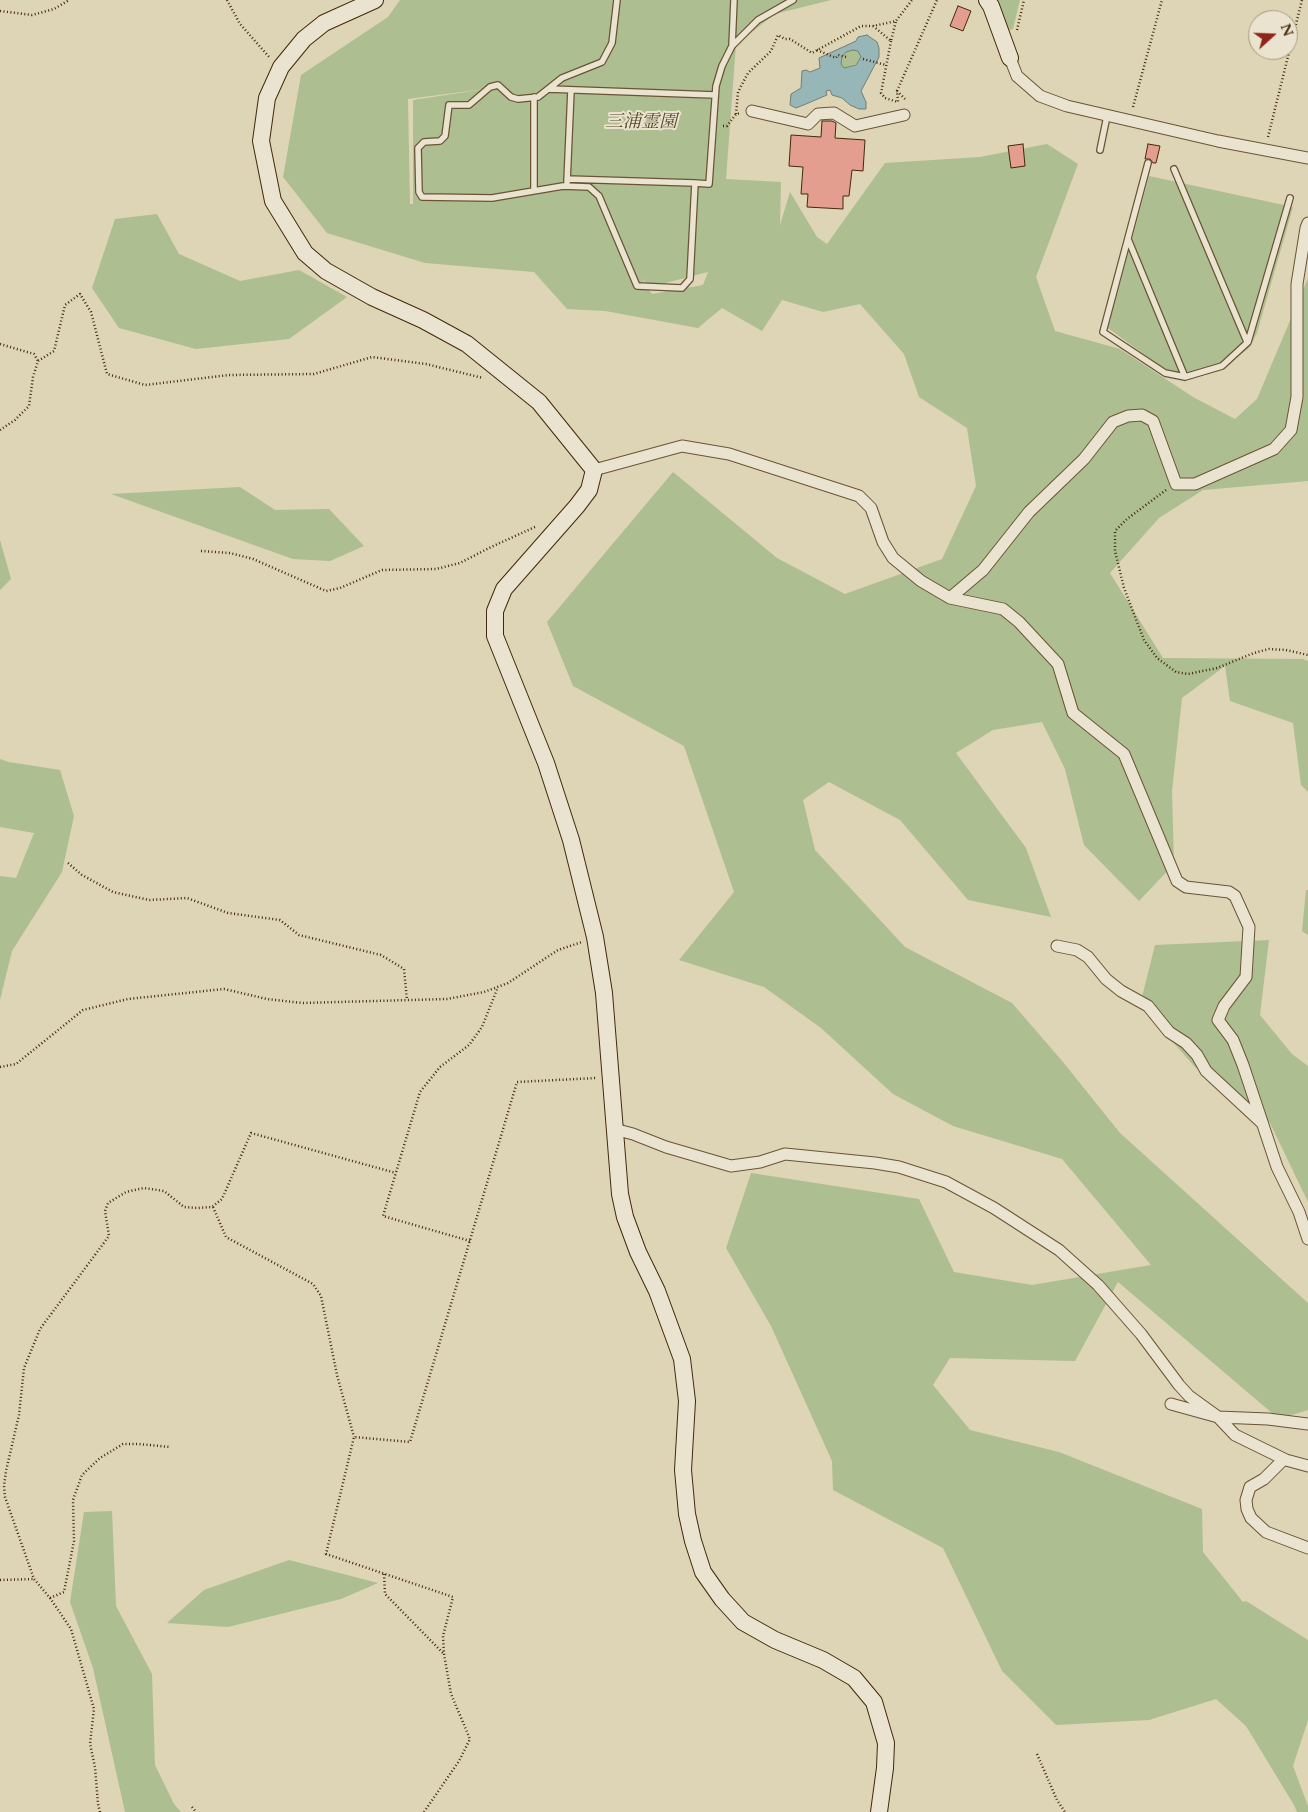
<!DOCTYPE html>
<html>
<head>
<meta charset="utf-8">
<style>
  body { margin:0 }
  #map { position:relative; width:1308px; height:1812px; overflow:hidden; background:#ded4b6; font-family:Cardo,serif }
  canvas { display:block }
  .north { position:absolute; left:1248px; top:10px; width:50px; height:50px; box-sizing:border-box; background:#eae3d0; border:1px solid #a79980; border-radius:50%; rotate:70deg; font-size:14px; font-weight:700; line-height:20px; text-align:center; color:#432909 }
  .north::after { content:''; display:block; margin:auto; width:18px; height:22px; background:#8f2418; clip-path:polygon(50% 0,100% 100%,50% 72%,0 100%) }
</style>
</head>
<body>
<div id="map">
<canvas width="1308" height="1812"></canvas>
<div class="north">N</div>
</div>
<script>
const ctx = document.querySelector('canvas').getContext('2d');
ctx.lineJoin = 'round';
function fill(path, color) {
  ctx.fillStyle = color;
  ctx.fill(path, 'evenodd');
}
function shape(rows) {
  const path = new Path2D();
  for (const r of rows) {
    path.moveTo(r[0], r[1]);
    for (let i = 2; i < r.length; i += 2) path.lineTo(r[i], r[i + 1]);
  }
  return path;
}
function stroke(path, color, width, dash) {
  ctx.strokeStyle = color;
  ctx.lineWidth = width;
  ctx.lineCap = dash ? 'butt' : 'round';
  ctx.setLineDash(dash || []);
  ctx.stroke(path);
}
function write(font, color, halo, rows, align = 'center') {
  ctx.font = font + ' Cardo,"Noto Serif JP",serif';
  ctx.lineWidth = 4;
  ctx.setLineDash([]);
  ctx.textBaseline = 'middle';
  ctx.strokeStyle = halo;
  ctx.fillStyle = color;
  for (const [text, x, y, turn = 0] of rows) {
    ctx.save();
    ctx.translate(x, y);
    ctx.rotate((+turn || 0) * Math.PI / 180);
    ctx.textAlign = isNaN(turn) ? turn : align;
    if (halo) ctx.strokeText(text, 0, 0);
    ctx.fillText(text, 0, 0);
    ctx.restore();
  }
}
fill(shape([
  [400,0,831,0,775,14,736,44,726,179,781,182,780,225,790,192,817,237,827,244,885,163,980,157,1047,144,1078,164,1036,277,1055,331,1120,349,1193,397,1235,419,1257,399,1308,278,1308,481,1203,490,1159,518,1110,573,1163,658,1303,659,1308,661,1308,792,1301,785,1293,723,1230,701,1225,666,1182,698,1172,791,1174,864,1139,901,1084,845,1065,769,1042,722,993,730,956,753,1026,848,1051,917,968,900,900,820,829,782,803,800,815,850,905,947,1012,1003,1063,1062,1120,1133,1308,1303,1308,1410,1279,1419,1118,1282,1075,1361,950,1358,933,1385,970,1430,1059,1452,1202,1509,1203,1552,1243,1602,1246,1601,1308,1640,1308,1720,1293,1766,1308,1806,1308,1812,1297,1812,1294,1805,1246,1726,1216,1699,1149,1720,1056,1725,1002,1671,943,1548,833,1490,832,1461,771,1326,726,1248,751,1173,919,1199,954,1272,1032,1285,1151,1265,1062,1159,953,1126,893,1094,821,1028,764,987,679,960,734,892,684,746,573,686,547,622,673,472,777,558,845,594,942,559,976,486,967,428,919,397,904,354,860,304,823,312,782,300,762,331,722,308,698,328,605,311,567,309,534,272,425,263,327,233,283,177,301,75,388,17],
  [492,88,413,100,413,204,410,204,408,99],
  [708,272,703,285,652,294,641,278,650,287],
  [995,0,1020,0,1013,29,1009,30],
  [853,50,858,50,861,57,856,64,844,68,841,64,842,57,846,52],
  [1149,176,1293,207,1257,333,1250,347,1220,371,1179,380,1108,328],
  [157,214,179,254,240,281,299,270,347,297,289,339,196,349,119,328,92,288,115,219],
  [240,487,275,510,329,509,364,546,330,561,293,559,111,494],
  [0,540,11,579,0,590],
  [0,759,9,762,60,770,74,816,62,872,12,951,0,1000,0,876,16,878,34,833,0,827],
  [1306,890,1308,890,1308,935,1302,931],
  [1269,940,1260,1015,1292,1054,1308,1066,1308,1202,1270,1123,1195,1067,1140,1005,1155,945],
  [112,1511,116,1606,152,1674,155,1765,174,1804,181,1812,125,1812,93,1668,70,1602,84,1512],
  [289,1560,378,1583,341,1599,228,1627,167,1623,204,1590]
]), '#adbe91');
const water = shape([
  [867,35,877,42,879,48,879,57,861,91,866,102,866,109,859,109,850,105,842,98,832,95,830,90,826,91,827,95,806,104,796,108,790,105,791,94,801,88,802,71,806,70,810,72,820,68,819,58,856,41,858,37,867,35],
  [853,50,858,51,861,57,856,65,844,68,841,64,842,57,846,52,853,50]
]);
fill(water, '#96b6b7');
stroke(water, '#757e71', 1);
const building = shape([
  [958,6,971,11,963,31,950,26,958,6],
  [822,121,832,121,836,123,835,138,865,140,863,171,852,170,849,196,843,196,843,209,807,207,808,194,801,194,803,167,789,166,791,135,821,137,822,121],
  [1023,144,1025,166,1011,168,1008,146,1023,144],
  [1148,144,1160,146,1156,163,1153,163,1150,159,1145,159,1148,144]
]);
fill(building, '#e39e90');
stroke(building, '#432909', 1);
const lane = shape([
  [617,0,612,43,602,62,562,78,538,97,518,99,511,97,498,85,490,87,469,105,449,105,445,136,440,141,424,142,418,148,419,192,422,197,492,198,563,186,589,187,599,196,637,286,682,288,690,279,695,183,709,184,716,86,722,66,732,46,758,20,793,0],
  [732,46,734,0],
  [549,89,715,95],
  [1100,150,1107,116],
  [1148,163,1103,332,1165,373,1185,377,1222,366,1248,342,1290,198],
  [1174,169,1247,342],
  [567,179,695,183],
  [567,182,571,90],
  [534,191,534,97],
  [1128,239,1185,377]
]);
const street = shape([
  [1010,58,1017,76,1040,96,1067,106,1218,141,1308,158],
  [752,111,808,124,818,114,834,113,855,126,904,115],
  [594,470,682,446,729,454,859,496,871,508,883,542,893,558,921,581,950,598,1003,609,1019,622,1058,664,1073,713,1124,754,1177,881,1186,887,1229,892,1235,896,1249,927,1246,977,1224,1006,1218,1020,1233,1040,1243,1065,1277,1167,1299,1212,1308,1239],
  [950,598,983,570,1029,512,1084,459,1113,422,1128,416,1142,415,1153,421,1176,484,1195,484,1274,449,1291,430,1297,397,1297,284,1306,228,1308,223],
  [1057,946,1077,950,1088,957,1106,979,1121,991,1148,1006,1169,1032,1186,1043,1197,1055,1206,1071,1261,1122],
  [614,1129,633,1134,666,1147,731,1166,760,1162,785,1154,875,1163,899,1167,946,1182,994,1208,1059,1250,1098,1285,1141,1334,1179,1385,1189,1396,1218,1417,1235,1435,1286,1460,1308,1466],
  [1171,1404,1218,1417,1268,1419,1308,1424],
  [1284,1459,1264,1479,1250,1487,1246,1500,1247,1509,1251,1518,1266,1532,1308,1548]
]);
const secondary = shape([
  [375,0,324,23,304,39,281,67,267,98,261,141,273,201,305,253,326,271,372,297,423,320,467,344,539,402,594,470,589,490,577,506,504,589,495,611,495,636,546,763,571,840,595,937,604,993,620,1194,625,1217,638,1252,657,1291,682,1359,687,1401,683,1470,687,1514,693,1541,703,1572,722,1599,743,1622,775,1640,823,1660,854,1678,874,1702,886,1743,885,1768,879,1812],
  [987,0,991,6,1010,58]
]);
stroke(lane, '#6a5434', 8);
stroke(street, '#6a5434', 13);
stroke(secondary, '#432909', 18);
stroke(shape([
  [227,0,240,24,270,58],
  [0,11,32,15,54,9,69,0],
  [873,26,891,41,896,21],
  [1017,30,1024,0],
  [891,41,881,93,885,98,898,102,897,91,937,0],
  [817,50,836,58,838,55,846,57],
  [863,59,886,65],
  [897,91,905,99],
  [1133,107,1162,0],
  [736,114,738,92,748,73,771,51,778,35,785,39,790,39,812,53,861,26,873,26,896,21,912,0],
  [723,126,727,126,736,114,741,113],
  [1268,137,1302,0],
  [0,344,34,354,38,361],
  [0,430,15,420,29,406,33,377,38,361,54,351,65,305,80,294,91,312,107,374,145,385,229,375,314,374,372,357,426,364,483,378],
  [1166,490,1127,519,1115,531,1115,551,1124,588,1144,640,1157,658,1176,672,1188,674,1217,668,1254,653,1269,649,1286,650,1308,655],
  [201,551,230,553,253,559,326,591,340,588,382,570,436,569,460,563,489,548,537,526],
  [68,863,82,875,113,892,149,900,187,898,228,913,280,920,299,935,381,955,404,969,407,1000],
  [0,1067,16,1064,83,1010,128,999,224,989,267,999,302,1003,447,999,484,992,508,983,558,950,582,942],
  [213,1207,226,1237,313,1284,321,1296,337,1375,354,1437],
  [470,1241,383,1216,420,1092,440,1067,469,1045,482,1027,498,987],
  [384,1574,385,1594,443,1653],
  [0,1580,34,1579],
  [50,1598,64,1592,74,1541,73,1500,82,1475,100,1458,123,1444,139,1444,170,1447],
  [1037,1754,1057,1800,1065,1812],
  [192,1807,196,1812],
  [100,1812,98,1804,95,1767,90,1744,94,1709,71,1629,50,1598,34,1579,5,1497,4,1486,6,1471,19,1415,24,1368,40,1329,109,1236,105,1211,108,1203,126,1192,144,1188,164,1191,184,1207,197,1208,212,1207,222,1199,251,1133,396,1173],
  [424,1812,459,1761,470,1739,451,1694,444,1654,443,1636,453,1597,326,1554,354,1437,410,1442,517,1082,596,1078]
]), '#432909', 2.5, [1, 2.5]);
stroke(lane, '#eae3d0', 5.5);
stroke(street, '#eae3d0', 11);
stroke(secondary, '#eae3d0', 16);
write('italic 18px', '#584724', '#eae3d0', [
  ["三浦霊園",641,123]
]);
</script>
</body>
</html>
